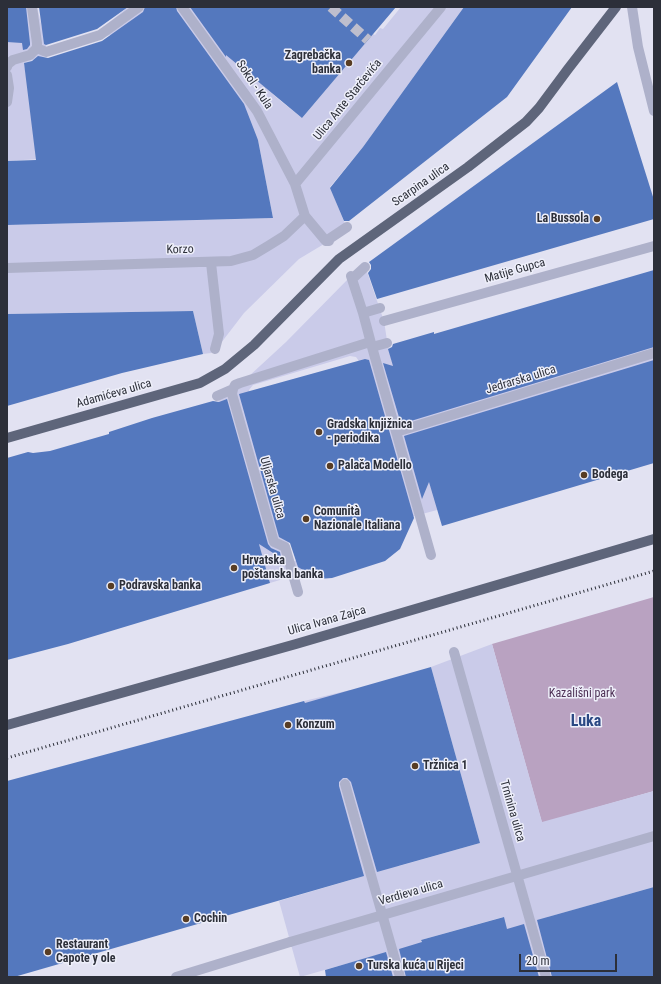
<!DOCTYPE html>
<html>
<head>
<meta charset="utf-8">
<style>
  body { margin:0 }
  #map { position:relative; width:661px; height:984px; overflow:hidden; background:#e2e2f2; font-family:"Roboto Condensed",sans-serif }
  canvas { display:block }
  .frame { position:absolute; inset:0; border:8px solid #2c2f39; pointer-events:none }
  .scale { position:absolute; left:519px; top:954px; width:98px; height:18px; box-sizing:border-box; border:2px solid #2c2f39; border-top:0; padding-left:5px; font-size:12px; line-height:14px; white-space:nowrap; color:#2c2f39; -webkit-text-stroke:3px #eeeffa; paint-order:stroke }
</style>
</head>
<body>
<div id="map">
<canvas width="661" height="984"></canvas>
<div class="frame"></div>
<div class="scale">20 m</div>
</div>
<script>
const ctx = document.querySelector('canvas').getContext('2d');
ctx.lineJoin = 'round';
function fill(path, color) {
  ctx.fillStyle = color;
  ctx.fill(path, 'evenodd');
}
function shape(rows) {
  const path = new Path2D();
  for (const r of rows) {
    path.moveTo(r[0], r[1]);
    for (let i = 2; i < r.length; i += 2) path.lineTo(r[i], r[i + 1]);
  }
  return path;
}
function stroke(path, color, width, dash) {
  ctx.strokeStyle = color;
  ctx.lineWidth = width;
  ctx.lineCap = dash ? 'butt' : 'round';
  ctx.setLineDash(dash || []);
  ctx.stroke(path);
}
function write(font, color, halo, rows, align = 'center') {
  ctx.font = font + ' "Roboto Condensed",sans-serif';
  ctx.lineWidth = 3;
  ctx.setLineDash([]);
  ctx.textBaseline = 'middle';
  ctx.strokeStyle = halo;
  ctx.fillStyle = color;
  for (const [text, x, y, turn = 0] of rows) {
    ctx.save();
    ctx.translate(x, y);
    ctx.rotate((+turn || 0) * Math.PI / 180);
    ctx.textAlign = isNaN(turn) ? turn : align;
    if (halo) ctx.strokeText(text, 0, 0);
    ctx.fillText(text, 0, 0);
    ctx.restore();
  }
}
fill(shape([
  [654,597,654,791,542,823,492,644]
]), '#b9a2c1');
fill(shape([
  [24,7,37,7,47,49,95,34,128,7,164,7,113,34,24,63,40,159,7,161,7,42],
  [170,7,193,7,254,76,277,98,302,118,373,34,375,35,380,28,383,29,401,7,464,7,363,147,330,187,345,224,329,241,299,259,244,313,221,343,211,353,203,354,193,311,7,314,7,225,273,218,258,140],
  [366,269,384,321,388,347,407,415,654,345,654,363,437,510,407,518,361,364,356,357,350,356,253,385,249,390,249,396,287,537,294,561,300,560,306,572,270,583,218,400,248,377,286,342,351,276],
  [492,644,542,822,654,791,654,887,548,917,565,977,521,977,503,917,421,940,432,977,383,977,377,955,300,977,279,901,354,879,304,701,350,690,399,866,480,843,431,667]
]), '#cacbe9');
fill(shape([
  [7,7,26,7,30,43,30,45,27,49,23,50,22,43,7,42],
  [39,7,128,7,97,29,46,45,44,44],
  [145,7,176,7,177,11,244,104,258,140,273,218,7,225,7,161,36,160,24,63,32,61,38,56,48,58,102,41,143,12],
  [190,7,396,7,302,118,226,55,226,57],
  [464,7,572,7,507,97,349,221,344,221,330,188,363,147],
  [617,82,654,200,654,219,377,299,368,273,371,269,371,265,369,262],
  [654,270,654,347,401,424,383,363,393,366,388,349,392,347,393,344,434,332,434,334],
  [193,311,203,354,122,373,7,406,7,314],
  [365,359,369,360,414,518,400,549,385,561,332,578,318,579,298,567,290,543,279,537,239,394],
  [654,360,654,463,442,526,429,482,422,499,404,436],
  [227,399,268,544,271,548,280,552,281,558,259,544,270,583,68,644,7,660,7,458,28,452,33,453,50,451,109,434,109,432,152,418,213,401,219,402],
  [431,667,480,843,377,872,351,782,347,778,343,778,339,782,339,786,364,876,14,977,7,977,7,781,304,701,305,703],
  [654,887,654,977,552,977,537,920],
  [504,917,507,929,524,924,539,977,406,977,399,949,422,942,421,940],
  [386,952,393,977,326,977,325,970]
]), '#5478be');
stroke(shape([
  [331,7,368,40]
]), '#bebecd', 10, [10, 5]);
stroke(shape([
  [182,7,257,111,295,184],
  [37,48,46,52,100,35,139,7],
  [7,67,8,64,13,60,30,55,37,48,37,43,32,7],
  [7,75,9,88,7,102],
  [305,216,295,184,441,7],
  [326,241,347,227],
  [211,263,219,334,215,349],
  [7,268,231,261,253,255,268,246,284,236,305,216,325,240,329,241],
  [351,276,363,313,372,347,431,555],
  [352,279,365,267],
  [363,313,380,308],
  [372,347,387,343],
  [217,396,233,389],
  [396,432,654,353],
  [298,592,285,547,274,542,232,394,233,389,235,385,240,383,370,342],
  [454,652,546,977],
  [345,784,400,977],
  [290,942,654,836]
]), '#aeb1ca', 10);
stroke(shape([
  [632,7,638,47,654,111],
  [384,321,654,246],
  [176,977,290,942]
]), '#aeb1ca', 10);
stroke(shape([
  [7,438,200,383,225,369,254,345,339,259,468,167,526,122,539,108,568,69,616,7],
  [7,725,296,644,654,539]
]), '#5e657a', 10);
stroke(shape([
  [7,758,654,571]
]), '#2c2f39', 3, [1, 3]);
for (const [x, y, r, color] of [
  [349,63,4,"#583d24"],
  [597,219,4,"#583d24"],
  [319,432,4,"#583d24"],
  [330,466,4,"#583d24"],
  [584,475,4,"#583d24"],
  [306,519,4,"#583d24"],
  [234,568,4,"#583d24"],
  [111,586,4,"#583d24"],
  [288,725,4,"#583d24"],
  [415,766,4,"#583d24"],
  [186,919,4,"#583d24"],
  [48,952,4,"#583d24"],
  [359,966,4,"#583d24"]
]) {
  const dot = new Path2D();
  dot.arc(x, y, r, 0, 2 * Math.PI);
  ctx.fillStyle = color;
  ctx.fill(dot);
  stroke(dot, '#eeeffa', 1.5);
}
write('bold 12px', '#2c2f39', '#eeeffa', [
  ["Zagrebačka",341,56,"right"],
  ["banka",341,70,"right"],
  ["La Bussola",589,219,"right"],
  ["Gradska knjižnica",327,425],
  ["- periodika",327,439],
  ["Palača Modello",338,466],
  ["Bodega",592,475],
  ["Comunità",314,512],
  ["Nazionale Italiana",314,526],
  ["Hrvatska",242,561],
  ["poštanska banka",242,575],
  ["Podravska banka",119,586],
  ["Konzum",296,725],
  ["Tržnica 1",423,766],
  ["Cochin",194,919],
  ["Restaurant",56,945],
  ["Capote y ole",56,959],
  ["Turska kuća u Rijeci",367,966]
], 'left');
write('12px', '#2c2f39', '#eeeffa', [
  ["Sokol - Kula",254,85,56],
  ["Ulica Ante Starčevića",348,100,-51],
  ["Scarpina ulica",421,185,-35],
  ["Korzo",180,250,-1],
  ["Matije Gupca",515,271,-16],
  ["Jedrarska ulica",521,380,-17],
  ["Adamićeva ulica",114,394,-16],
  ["Uljarska ulica",272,488,74],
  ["Ulica Ivana Zajca",327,621,-16],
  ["Trninina ulica",512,811,74],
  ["Verdieva ulica",411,893,-16]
]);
write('12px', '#4e3156', '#eeeffa', [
  ["Kazališni park",582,694]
]);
write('bold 16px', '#2a4883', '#eeeffa', [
  ["Luka",586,722]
]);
</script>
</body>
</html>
